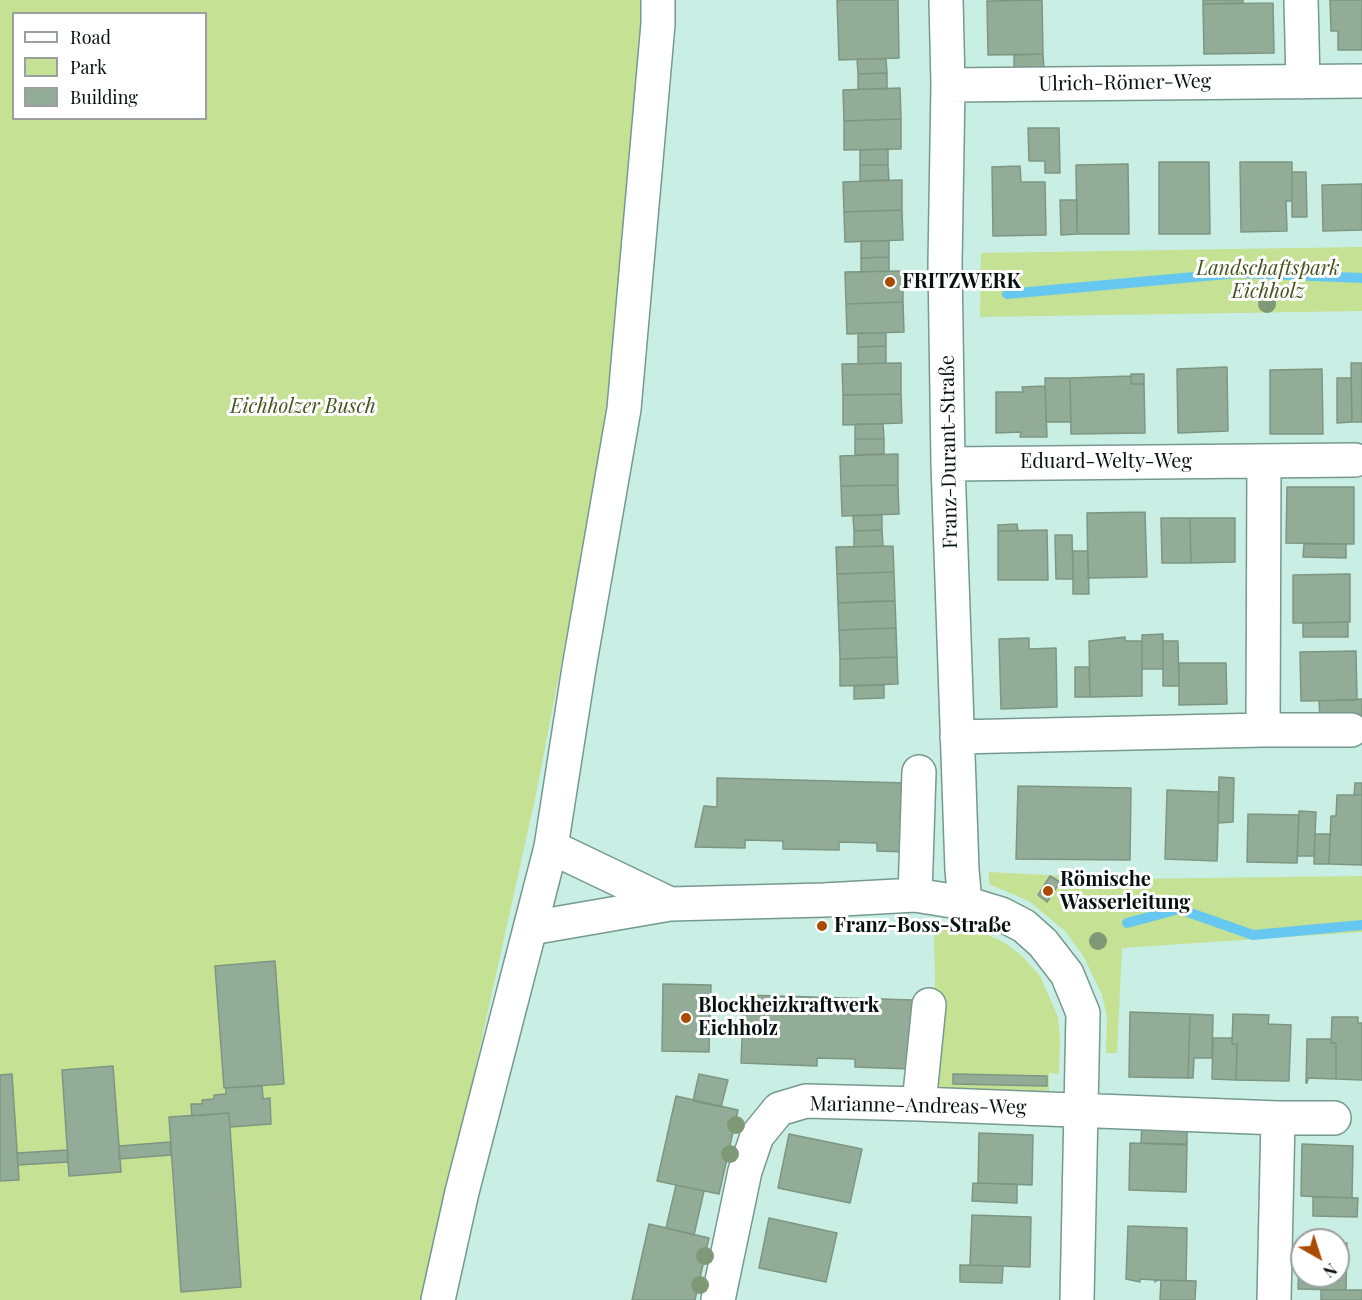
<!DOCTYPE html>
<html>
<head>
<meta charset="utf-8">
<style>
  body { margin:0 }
  #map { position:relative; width:1362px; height:1300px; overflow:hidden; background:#c9eee3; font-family:"Playfair Display",serif }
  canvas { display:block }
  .legend { position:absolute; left:12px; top:12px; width:195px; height:108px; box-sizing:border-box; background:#fff; border:2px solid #9ba09f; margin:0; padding:8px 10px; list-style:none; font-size:18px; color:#05120f }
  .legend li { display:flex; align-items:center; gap:12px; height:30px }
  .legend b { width:30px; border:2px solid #9ba09f }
  .north { position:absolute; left:1290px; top:1228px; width:60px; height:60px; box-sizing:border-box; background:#fff; border:2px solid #9ba09f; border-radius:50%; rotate:141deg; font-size:16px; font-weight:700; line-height:24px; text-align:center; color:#05120f }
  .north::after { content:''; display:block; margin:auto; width:21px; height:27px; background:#ab4a03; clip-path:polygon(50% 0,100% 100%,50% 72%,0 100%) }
</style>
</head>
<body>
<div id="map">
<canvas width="1362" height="1300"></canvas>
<ul class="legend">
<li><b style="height:8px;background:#fff"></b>Road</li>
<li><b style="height:16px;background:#c5e193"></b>Park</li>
<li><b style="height:16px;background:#93ac97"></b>Building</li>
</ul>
<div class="north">N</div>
</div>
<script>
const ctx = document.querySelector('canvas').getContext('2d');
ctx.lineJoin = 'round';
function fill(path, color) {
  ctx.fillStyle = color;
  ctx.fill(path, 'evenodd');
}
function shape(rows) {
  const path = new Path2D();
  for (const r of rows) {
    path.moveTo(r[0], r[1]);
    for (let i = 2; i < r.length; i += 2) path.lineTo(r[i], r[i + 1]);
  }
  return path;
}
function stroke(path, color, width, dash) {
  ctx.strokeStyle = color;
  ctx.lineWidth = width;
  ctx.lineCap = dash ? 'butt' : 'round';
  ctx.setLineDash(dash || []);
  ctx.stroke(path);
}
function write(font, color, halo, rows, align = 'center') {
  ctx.font = font + ' "Playfair Display",serif';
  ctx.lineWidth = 6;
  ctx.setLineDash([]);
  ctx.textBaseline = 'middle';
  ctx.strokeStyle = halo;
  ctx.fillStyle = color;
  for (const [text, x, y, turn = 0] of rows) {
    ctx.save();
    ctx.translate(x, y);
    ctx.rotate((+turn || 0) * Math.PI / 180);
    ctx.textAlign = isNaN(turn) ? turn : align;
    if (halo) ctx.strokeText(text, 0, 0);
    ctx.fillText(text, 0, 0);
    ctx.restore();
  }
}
fill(shape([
  [0,0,642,0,643,20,612,401,536,794,424,1300,0,1300],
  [14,14,206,14,206,118,14,118],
  [1362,247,1362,311,980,317,981,253],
  [989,872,1126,879,1362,876,1362,932,1122,948,1117,1053,1106,1053,1107,1017,1102,995,1084,957,1065,931,1029,901,989,884],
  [934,926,957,927,981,932,1002,941,1021,955,1040,976,1058,1017,1060,1038,1059,1074,1049,1073,1049,1093,937,1091]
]), '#c5e193');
stroke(shape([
  [1007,294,1238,273,1362,278],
  [1127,923,1179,909,1253,935,1362,925]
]), '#66c8f0', 10);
const building = shape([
  [837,0,898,0,899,58,839,60,837,0],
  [1042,0,1043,54,988,55,987,1,1042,0],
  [1203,0,1243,0,1243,3,1203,4,1203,0],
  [1330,0,1362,0,1362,50,1338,50,1338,31,1331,31,1330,0],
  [1273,3,1274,53,1204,54,1203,4,1273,3],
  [1043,54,1044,69,1014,69,1014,55,1043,54],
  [857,59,886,59,887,73,858,74,857,59],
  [887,73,887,89,858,89,858,74,887,73],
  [900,88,901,119,844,121,843,90,900,88],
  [901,119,901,149,844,150,844,121,901,119],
  [1028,128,1059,128,1060,173,1045,173,1045,161,1029,161,1028,128],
  [888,149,888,165,860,165,860,150,888,149],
  [1159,162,1209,162,1210,234,1159,234,1159,162],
  [1240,162,1292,162,1292,201,1286,201,1287,231,1241,232,1240,162],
  [1128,164,1129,234,1077,234,1076,165,1128,164],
  [860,165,888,165,889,180,860,181,860,165],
  [1020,166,1021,182,1045,182,1046,235,993,236,992,167,1020,166],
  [1292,172,1306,172,1307,217,1292,217,1292,172],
  [902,180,902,210,844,212,843,182,902,180],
  [1362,184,1362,230,1323,231,1322,185,1362,184],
  [1060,200,1077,200,1077,234,1061,235,1060,200],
  [902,210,903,240,845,242,844,212,902,210],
  [861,241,889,241,889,257,861,258,861,241],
  [889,257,889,271,861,272,861,258,889,257],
  [903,271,903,302,846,304,845,272,903,271],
  [903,302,904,332,847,334,846,304,903,302],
  [858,333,886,333,886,346,858,347,858,333],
  [886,346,886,363,858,364,858,347,886,346],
  [901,363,901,394,843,395,842,364,901,363],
  [1351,363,1362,363,1362,422,1352,422,1351,363],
  [1227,367,1228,431,1178,433,1177,369,1227,367],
  [1322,369,1323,434,1270,434,1270,370,1322,369],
  [1131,374,1144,374,1144,384,1131,384,1131,374],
  [1131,376,1131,384,1144,384,1145,433,1071,434,1070,378,1131,376],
  [1045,378,1070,378,1071,422,1046,422,1045,378],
  [1337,378,1351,378,1352,422,1337,423,1337,378],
  [1045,386,1047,437,1020,437,1021,432,996,433,996,392,1023,392,1022,387,1045,386],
  [901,394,902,423,843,425,843,395,901,394],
  [855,424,883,424,884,439,855,439,855,424],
  [855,439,884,439,884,454,855,455,855,439],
  [898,454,898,485,841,486,840,456,898,454],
  [898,485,899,514,842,516,841,486,898,485],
  [1287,487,1354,487,1354,544,1286,543,1287,487],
  [1145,512,1147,577,1088,578,1087,513,1145,512],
  [882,515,882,530,854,531,853,516,882,515],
  [1161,518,1190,518,1191,563,1162,563,1161,518],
  [1190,518,1235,518,1235,562,1191,563,1190,518],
  [1017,524,1018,531,998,531,998,525,1017,524],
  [882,530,883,546,854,547,854,531,882,530],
  [1047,530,1048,580,998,580,998,531,1047,530],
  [1055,535,1072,535,1073,579,1056,579,1055,535],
  [1304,544,1346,544,1346,558,1303,557,1304,544],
  [893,546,894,572,837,574,836,547,893,546],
  [1073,551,1088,551,1089,594,1073,594,1073,551],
  [894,572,895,601,838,603,837,574,894,572],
  [1350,574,1350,622,1293,623,1293,575,1350,574],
  [880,601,895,601,896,628,839,630,838,603,880,601],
  [1348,622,1348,637,1303,637,1303,623,1348,622],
  [896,628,897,657,840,659,839,630,896,628],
  [1163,634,1163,669,1142,669,1142,635,1163,634],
  [1125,637,1125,641,1142,641,1142,696,1090,697,1089,641,1125,637],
  [1029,638,1029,649,1056,648,1057,707,1001,709,999,639,1029,638],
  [1163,641,1178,641,1179,686,1163,686,1163,641],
  [1356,651,1357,700,1301,701,1300,652,1356,651],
  [897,657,898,684,840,686,840,659,897,657],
  [1179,663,1226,663,1227,704,1179,705,1179,663],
  [1075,667,1089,667,1090,697,1075,697,1075,667],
  [884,685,884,698,854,699,854,686,884,685],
  [1362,699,1362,717,1320,718,1319,701,1362,699],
  [1219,777,1234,778,1233,822,1218,823,1219,777],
  [717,778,908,783,906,852,877,851,877,843,839,842,839,850,783,849,783,841,745,840,745,848,695,847,704,806,717,807,717,778],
  [1355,783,1362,783,1362,795,1354,795,1355,783],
  [1018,786,1131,788,1130,860,1016,859,1018,786],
  [1167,790,1219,792,1217,861,1165,859,1167,790],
  [1337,795,1362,795,1362,865,1329,864,1331,816,1336,816,1337,795],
  [1299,811,1316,812,1314,856,1297,856,1299,811],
  [1248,814,1299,815,1297,863,1247,862,1248,814],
  [1315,834,1330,834,1329,864,1314,864,1315,834],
  [1050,876,1060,882,1047,902,1038,895,1050,876],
  [275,961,284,1084,224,1088,215,966,275,961],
  [663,984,711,985,709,1052,662,1051,663,984],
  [744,995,914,1000,911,1069,855,1067,855,1059,817,1058,817,1066,741,1063,744,995],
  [1130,1012,1190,1014,1188,1078,1129,1077,1130,1012],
  [1190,1014,1213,1015,1212,1058,1194,1058,1193,1078,1188,1078,1190,1014],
  [1233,1014,1269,1015,1268,1024,1291,1025,1289,1081,1236,1080,1237,1044,1232,1044,1233,1014],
  [1332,1017,1358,1017,1358,1023,1362,1023,1362,1080,1336,1079,1336,1043,1331,1043,1332,1017],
  [1213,1038,1232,1038,1232,1044,1237,1044,1236,1080,1212,1079,1213,1038],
  [1307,1039,1331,1039,1331,1043,1336,1043,1336,1079,1308,1078,1307,1083,1306,1083,1307,1039],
  [113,1066,121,1172,69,1176,62,1070,113,1066],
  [12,1074,19,1180,0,1181,0,1075,12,1074],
  [699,1074,728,1080,721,1107,693,1101,699,1074],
  [953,1074,1047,1076,1047,1086,953,1084,953,1074],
  [262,1086,263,1099,270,1098,271,1124,230,1127,229,1113,192,1116,191,1104,202,1104,202,1100,214,1099,214,1095,226,1094,226,1088,262,1086],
  [676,1096,738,1110,719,1194,657,1181,676,1096],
  [229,1113,241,1287,181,1292,169,1117,229,1113],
  [1142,1124,1187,1125,1187,1144,1141,1143,1142,1124],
  [979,1133,1033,1135,1032,1185,978,1183,979,1133],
  [789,1134,862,1149,850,1203,778,1188,789,1134],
  [170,1142,171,1155,119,1159,119,1146,170,1142],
  [1130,1143,1187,1145,1186,1192,1129,1190,1130,1143],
  [1302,1144,1353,1146,1352,1198,1301,1196,1302,1144],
  [68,1150,68,1162,18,1165,17,1153,68,1150],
  [973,1183,1017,1184,1017,1203,972,1201,973,1183],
  [676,1185,704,1191,694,1235,666,1228,676,1185],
  [1313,1197,1358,1198,1357,1217,1313,1216,1313,1197],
  [972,1215,1031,1217,1030,1267,970,1265,972,1215],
  [769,1218,837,1233,826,1282,759,1268,769,1218],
  [649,1224,709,1238,695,1300,632,1300,649,1224],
  [1128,1226,1187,1228,1186,1281,1157,1280,1155,1282,1155,1280,1140,1279,1140,1282,1126,1279,1128,1226],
  [1300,1242,1302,1242,1302,1276,1338,1276,1338,1243,1347,1243,1346,1290,1298,1289,1300,1242],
  [960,1265,1003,1266,1002,1283,960,1282,960,1265],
  [1161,1280,1196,1281,1195,1300,1160,1300,1161,1280],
  [1321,1290,1362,1290,1362,1300,1321,1300,1321,1290]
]);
fill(building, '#93ac97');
stroke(building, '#7d9682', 1.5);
const minor = shape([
  [946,0,948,85,945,264,948,464,962,870,965,903],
  [1301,0,1303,82],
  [948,85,1362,81],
  [948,464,1355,460],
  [1263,730,1264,461],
  [957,737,1263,730,1351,730],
  [551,847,670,904],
  [915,895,919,772],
  [531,928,670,904,824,900,915,895,965,903,1001,914,1024,926,1043,943,1067,974,1083,1013,1077,1300],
  [919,1104,929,1005],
  [718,1300,745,1171,757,1136,779,1109,806,1101,919,1104,1278,1118,1334,1118],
  [1274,1300,1278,1118]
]);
const major = shape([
  [438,1300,462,1192,551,847,579,668,624,409,658,24,658,0]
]);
stroke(minor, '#76998f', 36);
stroke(major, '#76998f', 36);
stroke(minor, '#fff', 33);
stroke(major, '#fff', 33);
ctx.fillStyle = '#7f9976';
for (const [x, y] of [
  [1267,304],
  [1098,941],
  [736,1125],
  [730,1154],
  [705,1256],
  [700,1285]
]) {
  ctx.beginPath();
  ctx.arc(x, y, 9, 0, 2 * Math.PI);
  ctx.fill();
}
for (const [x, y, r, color] of [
  [890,282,6,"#ab4a03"],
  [1048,891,6,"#ab4a03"],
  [822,926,6,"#ab4a03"],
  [686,1018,6,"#ab4a03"]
]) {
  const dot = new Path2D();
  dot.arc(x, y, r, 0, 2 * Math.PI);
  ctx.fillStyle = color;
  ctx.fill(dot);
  stroke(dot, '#fff', 2);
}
write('20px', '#05120f', '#fff', [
  ["Ulrich-Römer-Weg",1125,83,-1],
  ["Franz-Durant-Straße",949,452,-91],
  ["Eduard-Welty-Weg",1106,462],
  ["Marianne-Andreas-Weg",918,1106,1]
]);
write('italic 20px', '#43541c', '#fff', [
  ["Landschaftspark",1268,269],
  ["Eichholz",1268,292],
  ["Eichholzer Busch",303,407]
]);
write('bold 20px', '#05120f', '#fff', [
  ["FRITZWERK",902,282],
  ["Römische",1060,880],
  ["Wasserleitung",1060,903],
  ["Franz-Boss-Straße",834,926],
  ["Blockheizkraftwerk",698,1006],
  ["Eichholz",698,1029]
], 'left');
</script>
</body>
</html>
